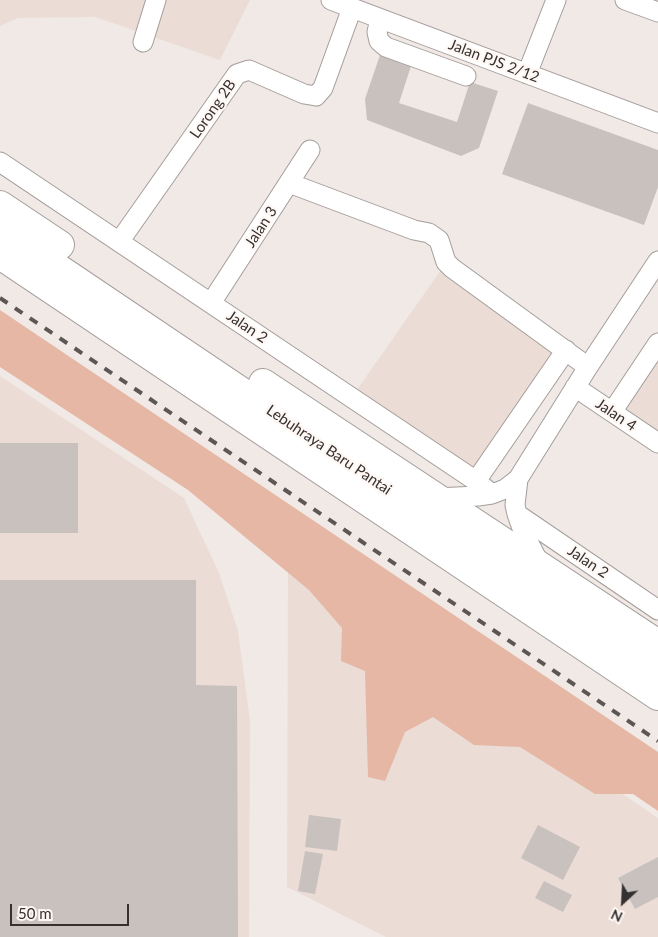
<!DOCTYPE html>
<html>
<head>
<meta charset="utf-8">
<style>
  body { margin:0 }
  #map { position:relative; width:658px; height:937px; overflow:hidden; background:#f1e9e6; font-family:Lato,sans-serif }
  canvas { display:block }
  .north { position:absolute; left:598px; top:877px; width:50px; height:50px; -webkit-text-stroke:4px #fef7f4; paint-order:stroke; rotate:205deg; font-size:14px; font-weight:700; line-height:20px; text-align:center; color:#343130 }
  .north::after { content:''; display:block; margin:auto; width:18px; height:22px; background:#343130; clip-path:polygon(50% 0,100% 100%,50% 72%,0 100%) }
  .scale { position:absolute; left:10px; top:904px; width:119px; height:22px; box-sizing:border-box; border:2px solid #343130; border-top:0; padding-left:6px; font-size:15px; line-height:18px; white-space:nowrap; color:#343130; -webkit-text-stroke:4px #fef7f4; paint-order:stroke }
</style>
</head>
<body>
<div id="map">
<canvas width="658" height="937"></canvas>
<div class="north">N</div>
<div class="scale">50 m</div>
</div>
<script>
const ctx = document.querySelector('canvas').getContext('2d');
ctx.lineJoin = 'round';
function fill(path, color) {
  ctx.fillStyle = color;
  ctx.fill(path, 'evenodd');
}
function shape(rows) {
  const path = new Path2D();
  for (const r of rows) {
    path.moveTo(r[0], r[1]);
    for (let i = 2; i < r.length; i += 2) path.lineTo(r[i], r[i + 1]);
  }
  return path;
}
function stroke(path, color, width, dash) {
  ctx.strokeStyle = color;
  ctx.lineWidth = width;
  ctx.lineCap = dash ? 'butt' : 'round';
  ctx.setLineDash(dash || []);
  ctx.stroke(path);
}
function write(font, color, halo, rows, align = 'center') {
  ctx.font = font + ' Lato,sans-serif';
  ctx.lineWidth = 4.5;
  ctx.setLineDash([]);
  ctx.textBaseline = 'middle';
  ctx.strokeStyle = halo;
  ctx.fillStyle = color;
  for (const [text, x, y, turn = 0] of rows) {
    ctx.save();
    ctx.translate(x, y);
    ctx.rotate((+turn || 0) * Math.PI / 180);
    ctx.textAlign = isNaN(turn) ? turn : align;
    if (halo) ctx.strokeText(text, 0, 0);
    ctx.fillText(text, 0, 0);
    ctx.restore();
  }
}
fill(shape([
  [0,0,250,0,220,60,95,17,18,18,0,26],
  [441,270,555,354,474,471,356,391],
  [658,360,658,434,624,411],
  [0,376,184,498,219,573,238,631,250,721,249,937,0,937],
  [288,567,658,818,658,937,386,937,287,887]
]), '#ebdcd6');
fill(shape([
  [0,310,658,752,658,811,633,794,595,794,520,747,474,745,433,717,405,732,385,781,368,777,365,671,341,661,342,628,309,590,188,490,0,367]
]), '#e5b7a4');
fill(shape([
  [381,52,412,63,399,103,457,122,470,82,498,91,479,148,461,156,367,120,365,99],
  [528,103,658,150,658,187,644,225,502,174],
  [0,443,78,443,78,533,0,533],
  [0,580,196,580,196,685,237,686,238,937,0,937],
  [309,815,341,819,337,851,305,847],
  [538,825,580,847,563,880,521,858],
  [305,851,323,854,315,894,298,891],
  [658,857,658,897,635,909,618,878],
  [544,881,572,895,563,912,535,898]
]), '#c8c1be');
const minor = shape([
  [331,0,658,123],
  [625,0,658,12],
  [380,19,377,32,379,41,386,47,466,76],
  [143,42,156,0],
  [527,74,556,0],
  [0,162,476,481,492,494],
  [289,183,414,230,429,233,439,240,446,262,452,268,588,367],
  [119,242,237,74,249,70,304,94,316,96,323,88,352,8],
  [211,303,310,150],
  [575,387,658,443],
  [612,412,658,343],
  [518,479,515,505,517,514,523,531,540,565],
  [476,481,566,350],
  [435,498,478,496,492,494,505,489,518,479,588,367,658,261],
  [517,514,658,610]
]);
const highway = shape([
  [0,205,60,245],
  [0,229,658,672],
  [0,255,658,696],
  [263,383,658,644]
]);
stroke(minor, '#a49d9a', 21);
stroke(highway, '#a49d9a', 30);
stroke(minor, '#fff', 19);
stroke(highway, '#fff', 28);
stroke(shape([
  [0,298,658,741]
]), '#5b5755', 4, [9, 9]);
write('15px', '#343130', '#fef7f4', [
  ["Jalan PJS 2/12",494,61,21],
  ["Lorong 2B",213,109,-55],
  ["Jalan 3",261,227,-57],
  ["Jalan 2",247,327,34],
  ["Jalan 4",616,415,34],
  ["Lebuhraya Baru Pantai",329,450,34],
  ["Jalan 2",588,562,34]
]);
</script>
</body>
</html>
